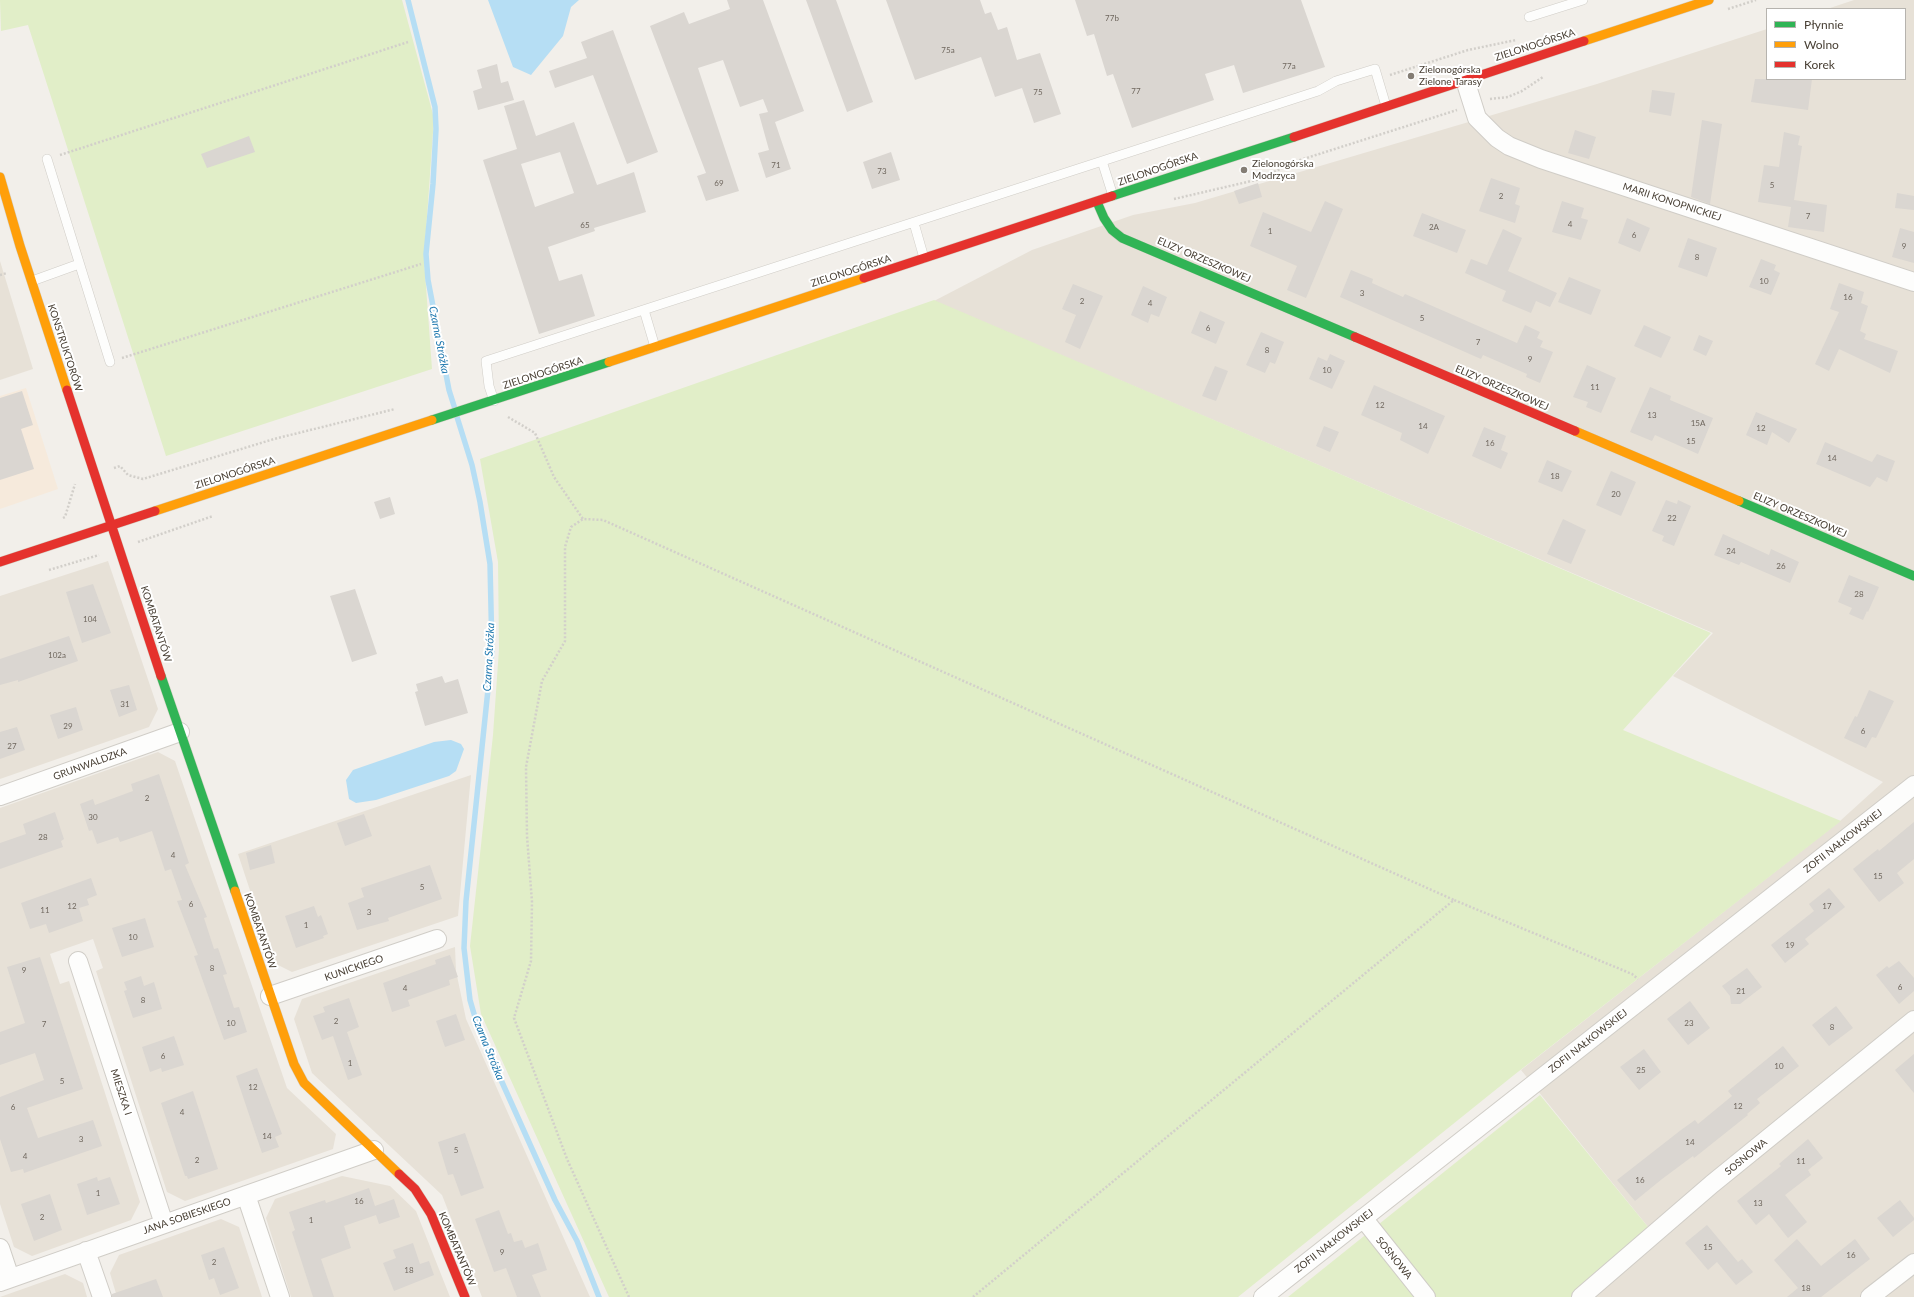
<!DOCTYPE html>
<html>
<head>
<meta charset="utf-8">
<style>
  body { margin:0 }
  #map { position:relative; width:1914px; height:1297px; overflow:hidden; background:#f2efea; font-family:Lato,sans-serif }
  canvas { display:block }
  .legend { position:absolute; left:1766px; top:8px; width:140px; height:72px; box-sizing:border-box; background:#fff; border:1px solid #b6b3ae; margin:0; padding:5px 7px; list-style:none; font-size:12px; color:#494035 }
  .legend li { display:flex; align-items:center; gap:8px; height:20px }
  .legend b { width:20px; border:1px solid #b6b3ae }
</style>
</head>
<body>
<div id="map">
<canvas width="1914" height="1297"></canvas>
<ul class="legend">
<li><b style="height:5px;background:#30b455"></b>Płynnie</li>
<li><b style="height:5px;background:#ff9f0a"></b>Wolno</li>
<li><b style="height:5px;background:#e5322d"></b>Korek</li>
</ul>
</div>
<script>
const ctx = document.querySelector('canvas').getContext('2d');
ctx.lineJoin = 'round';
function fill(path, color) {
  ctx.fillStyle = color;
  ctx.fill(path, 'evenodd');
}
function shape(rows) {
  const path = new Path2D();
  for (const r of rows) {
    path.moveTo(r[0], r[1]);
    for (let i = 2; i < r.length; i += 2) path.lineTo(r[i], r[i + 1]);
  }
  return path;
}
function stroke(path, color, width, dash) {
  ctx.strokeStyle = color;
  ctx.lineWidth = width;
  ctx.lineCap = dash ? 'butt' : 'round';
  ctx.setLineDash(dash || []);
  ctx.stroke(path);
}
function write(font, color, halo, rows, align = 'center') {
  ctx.font = font + ' Lato,sans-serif';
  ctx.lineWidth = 4;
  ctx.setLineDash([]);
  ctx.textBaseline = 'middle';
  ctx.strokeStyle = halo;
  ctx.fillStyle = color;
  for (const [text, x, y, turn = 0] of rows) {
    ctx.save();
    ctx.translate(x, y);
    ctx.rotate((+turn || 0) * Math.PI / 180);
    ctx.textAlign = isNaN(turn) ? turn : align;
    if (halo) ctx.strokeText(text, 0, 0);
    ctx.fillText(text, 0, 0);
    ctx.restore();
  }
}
fill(shape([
  [1854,0,1914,0,1914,1297,1581,1297,1653,1233,1521,1070,1840,821,1883,782,1673,676,1713,633,934,301,1032,250,1133,215,1195,203,1597,84,1767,29,1767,79,1905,79,1905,9,1827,9],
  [0,261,33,369,0,380],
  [108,561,158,709,149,727,0,779,0,596],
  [158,752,175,761,287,1088,336,1134,333,1149,185,1201,167,1192,96,971,103,968,93,939,50,954,60,984,69,981,140,1202,131,1220,32,1256,14,1247,0,1204,0,808],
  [471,775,458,916,292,972,274,963,238,854],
  [455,947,456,971,466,1019,590,1297,482,1297,442,1195,312,1073,294,1019,302,999],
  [342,1176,390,1186,416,1211,450,1297,291,1297,266,1218,275,1199],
  [221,1219,239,1227,262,1297,117,1297,110,1273,119,1255],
  [65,1274,83,1283,87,1297,0,1297]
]), '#e7e1d7');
fill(shape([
  [26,388,58,489,0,509,0,396]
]), '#f6eadc');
fill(shape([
  [0,0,402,0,434,118,424,259,432,369,166,456,28,25,1,31],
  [934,300,1711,633,1623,730,1841,821,1514,1075,1238,1297,609,1297,481,1014,470,946,493,735,499,649,498,562,480,459],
  [1540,1095,1653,1233,1581,1297,1288,1297]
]), '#e1eec8');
fill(shape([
  [488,0,579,0,571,7,563,36,531,75,513,67],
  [451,740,461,744,464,749,456,771,449,776,376,800,356,803,349,799,346,780,353,770,434,742]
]), '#b6def4');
stroke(shape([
  [408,0,435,107,436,129,433,184,426,254,428,280,449,390,455,409],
  [457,417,472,465,480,502,490,564,492,651,466,901,464,948,470,1000,479,1031,555,1200,577,1241,599,1297]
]), '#b6def4', 5.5);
fill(shape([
  [727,0,763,0,804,111,775,122,791,169,766,178,758,153,769,150,759,114,768,112,763,99,740,107,723,60,698,68,739,191,706,201,697,176,706,173,650,26,684,12,689,24,730,9],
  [806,0,836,0,873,102,847,112],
  [886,0,980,0,985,14,991,12,998,30,1007,27,1017,60,1040,53,1061,114,1034,123,1022,88,995,97,981,57,915,80],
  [1075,0,1301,0,1325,67,1243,93,1234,65,1205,74,1214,100,1132,128,1113,74,1107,76,1094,34,1087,36],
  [613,30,658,152,627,164,593,75,555,88,549,71,587,58,581,42],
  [497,64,501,83,508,81,514,100,478,110,473,91,482,88,477,70],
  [1755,79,1812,79,1808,110,1751,102],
  [1652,90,1675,93,1671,116,1649,112],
  [524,100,536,136,574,122,597,185,634,172,646,212,594,228,595,231,548,247,559,281,582,274,595,316,539,334,483,160,517,149,504,106],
  [560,152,574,193,535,207,521,164],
  [1702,120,1722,124,1710,204,1691,197],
  [1575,130,1596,137,1589,159,1568,153],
  [1784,132,1800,136,1798,145,1802,146,1794,200,1827,205,1824,232,1788,227,1791,207,1758,202,1764,165,1779,167],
  [249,136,255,152,207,168,201,154],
  [891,152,900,180,872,189,863,162],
  [1491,178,1520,188,1515,204,1520,206,1515,223,1479,211],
  [1258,183,1262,197,1239,204,1234,191],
  [1897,193,1914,196,1914,210,1895,208],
  [1325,201,1343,209,1306,298,1287,290,1297,266,1250,246,1263,212,1311,232],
  [1562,201,1584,208,1581,218,1588,220,1581,240,1552,232],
  [1422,213,1466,230,1457,253,1413,236],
  [1627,218,1650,228,1640,252,1618,243],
  [1900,228,1914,232,1914,263,1892,257],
  [1503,229,1522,238,1508,271,1557,293,1550,307,1536,301,1531,313,1502,301,1506,291,1465,273,1471,259,1487,265],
  [1688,238,1717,248,1707,277,1678,267],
  [1761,259,1776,265,1774,270,1780,273,1771,295,1749,287],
  [1351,270,1373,279,1372,283,1403,297,1405,294,1517,343,1525,325,1540,332,1537,338,1543,341,1540,347,1553,352,1540,383,1526,377,1527,374,1483,355,1481,359,1340,297],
  [1569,277,1601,290,1591,315,1558,302],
  [1839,283,1864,292,1861,303,1868,306,1860,331,1866,334,1864,339,1898,351,1890,373,1839,349,1829,371,1815,364,1839,312,1830,309],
  [1073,284,1103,296,1080,349,1065,342,1076,315,1062,309],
  [1143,286,1167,297,1159,317,1151,314,1148,323,1131,315],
  [1200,311,1225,322,1216,344,1191,333],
  [1644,325,1671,337,1661,358,1634,346],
  [1261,332,1284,342,1275,364,1270,362,1265,373,1246,365],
  [1699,335,1713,341,1706,356,1693,350],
  [1330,354,1345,361,1332,389,1309,379,1318,357,1327,361],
  [1587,365,1616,378,1601,413,1586,407,1588,402,1573,397],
  [1215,366,1228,371,1216,401,1202,396],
  [1374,385,1445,416,1428,454,1400,440,1402,433,1361,415],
  [1650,387,1671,396,1670,400,1713,418,1698,454,1655,435,1652,441,1630,432],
  [22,391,33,425,21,429,34,469,0,480,0,398],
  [1756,412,1797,429,1789,443,1772,432,1767,445,1746,435],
  [1324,426,1339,432,1330,452,1316,446],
  [1484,427,1506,436,1501,450,1508,453,1501,469,1472,456],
  [1825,442,1872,462,1877,454,1895,461,1887,482,1877,477,1870,487,1816,464],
  [1547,460,1572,471,1562,492,1538,482],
  [1611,471,1636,482,1621,516,1596,505],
  [390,497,395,514,380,519,374,502],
  [1666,500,1677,504,1678,500,1691,506,1674,546,1662,541,1664,536,1652,531],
  [1563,519,1586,530,1571,564,1547,554],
  [1723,534,1769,555,1771,549,1799,562,1790,583,1741,562,1739,565,1714,555],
  [1849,575,1879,587,1868,612,1867,611,1863,620,1849,614,1852,608,1838,602],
  [93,584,111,633,82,643,66,592],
  [355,589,377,654,352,662,330,596],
  [69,636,78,661,18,682,18,680,0,685,0,659],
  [442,676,445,683,458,679,468,713,425,726,415,692,418,691,416,684],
  [129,685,137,710,119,717,110,690],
  [1869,690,1894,701,1876,738,1872,737,1866,748,1844,738,1855,716,1857,717],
  [76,707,83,730,58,739,50,715],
  [17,727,25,750,0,759,0,732],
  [159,774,189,863,185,865,207,917,204,918,214,949,218,948,227,974,223,975,234,1008,239,1007,247,1032,224,1040,194,956,198,955,177,901,182,900,171,869,165,871,152,831,120,842,118,837,97,844,92,830,89,831,80,804,93,799,95,805,133,791,131,784],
  [55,812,64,839,61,841,63,847,0,869,0,843,26,834,23,824],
  [364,814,372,836,345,846,337,823],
  [1914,822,1914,859,1897,873,1904,883,1879,902,1853,869,1878,849,1879,851],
  [271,845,275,863,250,870,246,853],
  [430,865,442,899,388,918,389,921,357,930,348,903,364,897,361,888],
  [91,878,97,895,87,899,89,905,79,908,83,921,49,933,46,924,30,929,21,903],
  [1829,888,1845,907,1805,939,1809,944,1785,963,1771,945,1814,911,1809,904],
  [314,906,318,917,321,915,328,934,323,936,324,938,296,948,285,916],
  [145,918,154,947,122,957,112,928],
  [450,955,458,977,449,980,450,985,408,1000,410,1006,392,1012,383,983,436,964,435,960],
  [40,957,83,1089,27,1108,38,1138,93,1120,102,1146,24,1173,23,1169,11,1172,0,1139,0,1097,44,1080,35,1053,0,1065,0,1032,25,1023,7,967],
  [1899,961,1914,978,1914,991,1899,1004,1876,975,1887,966,1889,968],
  [1747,968,1762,987,1740,1004,1731,1004,1730,996,1722,986],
  [141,976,144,986,154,982,162,1009,133,1018,124,991,127,990,124,982],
  [349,998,359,1027,347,1032,362,1075,348,1080,333,1036,322,1040,313,1016,325,1012,323,1007],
  [1690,1001,1710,1028,1688,1045,1667,1019],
  [1836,1006,1853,1028,1829,1046,1812,1025],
  [456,1014,465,1040,445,1047,436,1021],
  [174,1036,184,1065,162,1072,161,1068,150,1072,142,1047],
  [1783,1046,1799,1066,1757,1099,1760,1103,1747,1114,1748,1115,1694,1158,1693,1156,1662,1179,1635,1201,1617,1180,1681,1130,1695,1120,1698,1124,1732,1096,1728,1091],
  [1644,1049,1661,1072,1639,1090,1620,1067],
  [1914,1054,1914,1093,1895,1070],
  [257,1068,282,1134,275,1137,279,1147,262,1153,236,1076],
  [193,1091,218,1169,188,1179,187,1176,185,1176,161,1103],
  [465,1133,484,1188,461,1196,453,1174,448,1175,438,1142],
  [1808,1139,1823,1158,1808,1170,1811,1175,1785,1195,1807,1222,1788,1238,1769,1214,1756,1225,1737,1201,1781,1166,1779,1164],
  [97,1177,98,1181,110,1177,120,1204,87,1215,77,1184],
  [369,1188,375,1206,394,1199,400,1217,379,1224,376,1215,344,1226,351,1248,321,1259,334,1297,313,1297,292,1232,295,1230,289,1212,325,1200,326,1203],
  [50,1194,62,1230,34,1241,21,1204],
  [1900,1200,1914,1218,1914,1220,1893,1237,1877,1218],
  [499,1210,508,1234,511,1233,514,1242,522,1240,525,1248,538,1243,547,1270,532,1275,541,1297,517,1297,506,1268,494,1272,475,1219],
  [1707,1225,1738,1262,1742,1259,1753,1272,1736,1285,1717,1262,1708,1270,1685,1243],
  [1797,1239,1821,1266,1855,1239,1870,1259,1821,1297,1787,1297,1798,1288,1774,1260],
  [413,1243,420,1264,429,1261,434,1275,394,1291,383,1263,396,1258,393,1250],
  [224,1247,239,1288,220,1295,214,1278,209,1280,201,1255],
  [156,1279,163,1297,112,1297,112,1294]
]), '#dad6d1');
const lane = shape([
  [1529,17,1583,0],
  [47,159,110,362],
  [1102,161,1113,196],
  [914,223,924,258],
  [32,281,79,264],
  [644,310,655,347],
  [494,401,489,386,486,361,1318,91,1336,81,1375,69,1386,106]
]);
const street = shape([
  [1465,80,1477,118,1497,138,1509,146,1541,159,1914,282],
  [0,796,180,732],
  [78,961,164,1224],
  [270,996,437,939],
  [246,1195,280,1297],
  [1363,1218,1426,1297],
  [0,1248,10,1278],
  [86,1251,102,1297],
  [0,1282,374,1150],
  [1263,1297,1914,785],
  [1581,1297,1712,1184,1914,1020],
  [1870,1297,1914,1263]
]);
const fast = shape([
  [1112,196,1294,137],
  [1097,202,1104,218,1112,230,1122,238,1355,337],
  [432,420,609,362],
  [1739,501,1914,576],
  [161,676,235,891]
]);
const slow = shape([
  [1584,41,1709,0],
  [0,177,20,246,67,390],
  [609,362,864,278],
  [1575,431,1739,501],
  [155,511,432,420],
  [235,891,294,1064,304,1083,399,1174]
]);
const jam = shape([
  [1294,137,1584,41],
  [864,278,1112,196],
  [1355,337,1575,431],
  [67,390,161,676],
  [0,562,155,511],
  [399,1174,415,1189,431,1214,465,1297]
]);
stroke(lane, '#d0cdc7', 10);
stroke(street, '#d0cdc7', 20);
stroke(fast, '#d3cec2', 10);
stroke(slow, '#d3cec2', 10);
stroke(jam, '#d3cec2', 10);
stroke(shape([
  [1728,9,1756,0],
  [1390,75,1468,50,1516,40],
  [1490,99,1508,97,1522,91,1543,77],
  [60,155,408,42],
  [1174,199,1260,179,1294,162,1457,110],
  [0,275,7,273],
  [122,358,421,264],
  [508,417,535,433,554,477,583,519],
  [114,468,120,466,128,475,143,479,274,439,395,409],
  [63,518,65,517,75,484],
  [138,542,213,516],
  [49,570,99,555],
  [629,1297,567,1159,514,1018,531,961,532,902,527,836,526,767,542,681,565,641,565,547,571,527,583,519,603,520,1454,900],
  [973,1297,1454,900,1632,974,1638,979]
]), '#d2cfca', 2.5, [2, 2]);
stroke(lane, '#fdfdfc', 9);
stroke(street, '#fdfdfc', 18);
stroke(fast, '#30b455', 9);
stroke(slow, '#ff9f0a', 9);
stroke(jam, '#e5322d', 9);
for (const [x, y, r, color] of [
  [1411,76,4,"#847d74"],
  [1244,170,4,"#847d74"]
]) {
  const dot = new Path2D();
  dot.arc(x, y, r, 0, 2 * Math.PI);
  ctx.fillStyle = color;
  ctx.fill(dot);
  stroke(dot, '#fff', 1.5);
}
write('8px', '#6f675e', null, [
  ["77b",1112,18],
  ["75a",948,50],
  ["77a",1289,66],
  ["77",1136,91],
  ["75",1038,92],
  ["71",776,165],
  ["73",882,171],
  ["69",719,183],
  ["5",1772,185],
  ["2",1501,196],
  ["7",1808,216],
  ["4",1570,224],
  ["65",585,225],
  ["2A",1434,227],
  ["1",1270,231],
  ["6",1634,235],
  ["9",1904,246],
  ["8",1697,257],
  ["10",1764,281],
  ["3",1362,293],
  ["16",1848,297],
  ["2",1082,301],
  ["4",1150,303],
  ["5",1422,318],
  ["6",1208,328],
  ["7",1478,342],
  ["8",1267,350],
  ["9",1530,359],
  ["10",1327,370],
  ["11",1595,387],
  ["12",1380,405],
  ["13",1652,415],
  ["15A",1698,423],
  ["14",1423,426],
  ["12",1761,428],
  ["15",1691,441],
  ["16",1490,443],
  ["14",1832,458],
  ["18",1555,476],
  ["20",1616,494],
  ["22",1672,518],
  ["24",1731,551],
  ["26",1781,566],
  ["28",1859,594],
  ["104",90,619],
  ["102a",57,655],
  ["31",125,704],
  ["29",68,726],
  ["6",1863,731],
  ["27",12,746],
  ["2",147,798],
  ["30",93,817],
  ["28",43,837],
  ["4",173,855],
  ["15",1878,876],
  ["5",422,887],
  ["6",191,904],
  ["12",72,906],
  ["17",1827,906],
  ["11",45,910],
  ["3",369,912],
  ["1",306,925],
  ["10",133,937],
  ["19",1790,945],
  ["8",212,968],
  ["9",24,970],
  ["6",1900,987],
  ["4",405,988],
  ["21",1741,991],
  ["8",143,1000],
  ["2",336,1021],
  ["10",231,1023],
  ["23",1689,1023],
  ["7",44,1024],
  ["8",1832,1027],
  ["6",163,1056],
  ["1",350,1063],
  ["10",1779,1066],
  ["25",1641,1070],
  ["5",62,1081],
  ["12",253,1087],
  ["12",1738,1106],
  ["6",13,1107],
  ["4",182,1112],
  ["14",267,1136],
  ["3",81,1139],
  ["14",1690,1142],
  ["5",456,1150],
  ["4",25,1156],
  ["2",197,1160],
  ["11",1801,1161],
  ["16",1640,1180],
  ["1",98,1193],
  ["16",359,1201],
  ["13",1758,1203],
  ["2",42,1217],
  ["1",311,1220],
  ["15",1708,1247],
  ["9",502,1252],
  ["16",1851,1255],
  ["2",214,1262],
  ["18",409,1270],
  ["18",1806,1288]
]);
write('10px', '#494035', '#fff', [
  ["ZIELONOGÓRSKA",1535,45,-18],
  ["ZIELONOGÓRSKA",1158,169,-19],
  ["MARII KONOPNICKIEJ",1672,202,18],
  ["ELIZY ORZESZKOWEJ",1204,260,23],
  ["ZIELONOGÓRSKA",851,271,-18],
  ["KONSTRUKTORÓW",65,348,72],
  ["ZIELONOGÓRSKA",543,373,-18],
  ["ELIZY ORZESZKOWEJ",1502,388,23],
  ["ZIELONOGÓRSKA",235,473,-18],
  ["ELIZY ORZESZKOWEJ",1800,515,23],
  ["KOMBATANTÓW",156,624,72],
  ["GRUNWALDZKA",90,764,-20],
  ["ZOFII NAŁKOWSKIEJ",1843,841,-38],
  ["KOMBATANTÓW",260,931,71],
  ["KUNICKIEGO",354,968,-19],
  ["ZOFII NAŁKOWSKIEJ",1588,1041,-38],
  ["MIESZKA I",121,1092,72],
  ["SOSNOWA",1746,1157,-39],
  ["JANA SOBIESKIEGO",187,1216,-19],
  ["ZOFII NAŁKOWSKIEJ",1334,1241,-38],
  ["KOMBATANTÓW",457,1249,67],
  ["SOSNOWA",1394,1258,51]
]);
write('10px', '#494035', '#fff', [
  ["Zielonogórska",1419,70],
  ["Zielone Tarasy",1419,82],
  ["Zielonogórska",1252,164],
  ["Modrzyca",1252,176]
], 'left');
write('italic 11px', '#2079af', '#fff', [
  ["Czarna Stróżka",439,340,79],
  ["Czarna Stróżka",489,657,-87],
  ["Czarna Stróżka",488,1048,68]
]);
</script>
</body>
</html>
